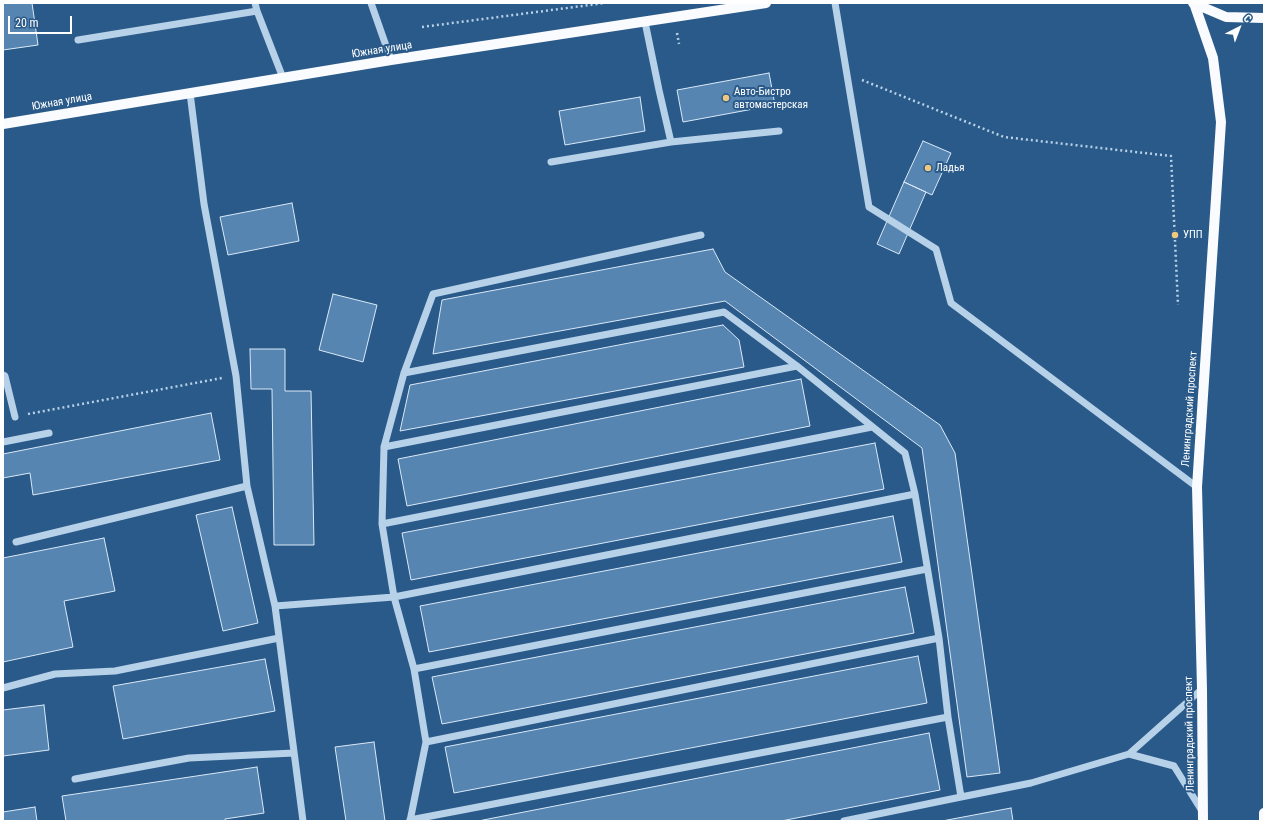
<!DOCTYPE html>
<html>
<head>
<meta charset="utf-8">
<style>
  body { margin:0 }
  #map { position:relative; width:1267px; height:824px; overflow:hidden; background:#2a5a89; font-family:"Roboto Condensed",sans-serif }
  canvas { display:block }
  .frame { position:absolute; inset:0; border:4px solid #fff; pointer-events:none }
  .north { position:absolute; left:1219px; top:8px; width:40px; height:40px; -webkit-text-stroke:3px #2a5a89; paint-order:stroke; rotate:42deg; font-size:11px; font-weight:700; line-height:16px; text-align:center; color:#fff }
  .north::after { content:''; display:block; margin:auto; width:14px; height:18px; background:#fff; clip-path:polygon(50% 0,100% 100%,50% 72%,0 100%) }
  .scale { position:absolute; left:8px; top:16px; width:64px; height:18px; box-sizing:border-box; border:2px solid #fff; border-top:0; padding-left:5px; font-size:12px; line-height:14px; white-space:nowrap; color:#fff; -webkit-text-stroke:3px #2a5a89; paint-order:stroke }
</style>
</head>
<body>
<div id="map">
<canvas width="1267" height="824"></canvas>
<div class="frame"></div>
<div class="north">С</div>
<div class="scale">20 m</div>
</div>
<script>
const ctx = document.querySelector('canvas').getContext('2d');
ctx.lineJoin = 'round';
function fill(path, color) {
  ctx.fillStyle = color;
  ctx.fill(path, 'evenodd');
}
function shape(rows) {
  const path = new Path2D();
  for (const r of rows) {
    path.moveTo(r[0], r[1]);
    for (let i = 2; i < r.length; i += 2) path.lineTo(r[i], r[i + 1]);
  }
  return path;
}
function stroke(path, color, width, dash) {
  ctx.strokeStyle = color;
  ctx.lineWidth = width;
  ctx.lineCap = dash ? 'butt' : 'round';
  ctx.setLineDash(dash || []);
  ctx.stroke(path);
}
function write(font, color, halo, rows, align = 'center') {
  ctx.font = font + ' "Roboto Condensed",sans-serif';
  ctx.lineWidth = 4;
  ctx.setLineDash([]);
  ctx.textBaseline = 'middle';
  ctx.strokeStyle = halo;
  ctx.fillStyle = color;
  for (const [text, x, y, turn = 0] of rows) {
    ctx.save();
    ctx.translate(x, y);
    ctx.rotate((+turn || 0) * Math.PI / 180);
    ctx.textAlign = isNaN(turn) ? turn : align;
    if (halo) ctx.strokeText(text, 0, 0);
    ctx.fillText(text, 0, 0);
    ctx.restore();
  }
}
const building = shape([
  [3,3,32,3,38,45,3,50,3,3],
  [769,73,775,105,683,122,677,90,769,73],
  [640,97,645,131,565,145,559,111,640,97],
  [923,141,951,153,932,195,904,182,923,141],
  [904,182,926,192,899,254,877,244,904,182],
  [292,203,299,241,228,255,220,217,292,203],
  [713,249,725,272,940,425,955,453,1000,773,967,777,922,448,725,301,433,354,442,300,713,249],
  [333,294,377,305,363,362,319,350,333,294],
  [723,325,739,340,744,367,400,431,410,385,723,325],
  [250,349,285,349,285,391,311,391,314,545,274,545,272,389,251,389,250,349],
  [801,379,810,426,407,506,398,459,801,379],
  [211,413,220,460,33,495,30,473,3,478,3,454,211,413],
  [875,443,884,489,411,580,402,533,875,443],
  [232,507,258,623,223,631,196,515,232,507],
  [893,516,902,562,429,652,420,606,893,516],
  [104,538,115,591,64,601,73,647,3,662,3,558,104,538],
  [905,587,914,633,442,724,432,677,905,587],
  [918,656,927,703,454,793,445,747,918,656],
  [265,659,275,711,123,739,113,686,265,659],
  [44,705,49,750,3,756,3,710,44,705],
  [929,733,940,790,781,821,478,821,929,733],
  [374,742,385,821,346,821,335,747,374,742],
  [257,767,264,813,225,819,225,821,66,821,62,796,257,767],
  [35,807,37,821,3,821,3,812,35,807],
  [1011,808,1013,821,942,821,1011,808]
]);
fill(building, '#5685b2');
stroke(building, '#dae9f7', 1);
stroke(shape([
  [422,27,605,3],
  [677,33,679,44],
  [862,80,1004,137,1171,156,1178,305],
  [28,414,222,378]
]), '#b7d1e8', 2.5, [2, 3]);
stroke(shape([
  [255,3,257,11,283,78],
  [371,3,391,60],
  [835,3,869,207,936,249,951,303,1197,487],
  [645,22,659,90,671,142,779,131],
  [78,40,257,11],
  [190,93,204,204,236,376,247,486,275,606,303,821],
  [551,162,671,142],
  [404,373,724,312,797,366,905,453,915,494,939,638,948,717,961,797,1031,783,1129,754,1202,689],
  [3,375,5,376,15,417],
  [3,442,49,433],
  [384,447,797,366],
  [382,524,872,427],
  [16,542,247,486],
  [275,606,394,597,915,494],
  [414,669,927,569],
  [3,688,55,674,115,671,279,638],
  [426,742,939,638],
  [1129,754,1174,766,1202,811],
  [75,779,189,758,294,753],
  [410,820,948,717],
  [410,821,426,742,414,669,394,597,382,524,384,447,404,373,433,294,701,235],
  [844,821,961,797]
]), '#b7d1e8', 7);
stroke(shape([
  [1193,3,1226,17,1264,18],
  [1194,3,1213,58,1221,122,1197,487,1202,689,1203,821],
  [3,124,391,60,766,3],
  [1264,821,1264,813]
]), '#f9fbfe', 10);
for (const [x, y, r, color] of [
  [726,98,4,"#efc77e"],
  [928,168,4,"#efc77e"],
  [1175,235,4,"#efc77e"]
]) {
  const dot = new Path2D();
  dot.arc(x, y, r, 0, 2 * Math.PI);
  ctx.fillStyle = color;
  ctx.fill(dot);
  stroke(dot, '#2a5a89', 1.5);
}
write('11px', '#fff', '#2a5a89', [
  ["Южная улица",382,50,-9],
  ["Южная улица",62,102,-10],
  ["Ленинградский проспект",1190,409,-86],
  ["Ленинградский проспект",1190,734,-91]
]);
write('11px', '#fff', '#2a5a89', [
  ["Авто-Бистро",734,92],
  ["автомастерская",734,105],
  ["Ладья",936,168],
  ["УПП",1183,235]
], 'left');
</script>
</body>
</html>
